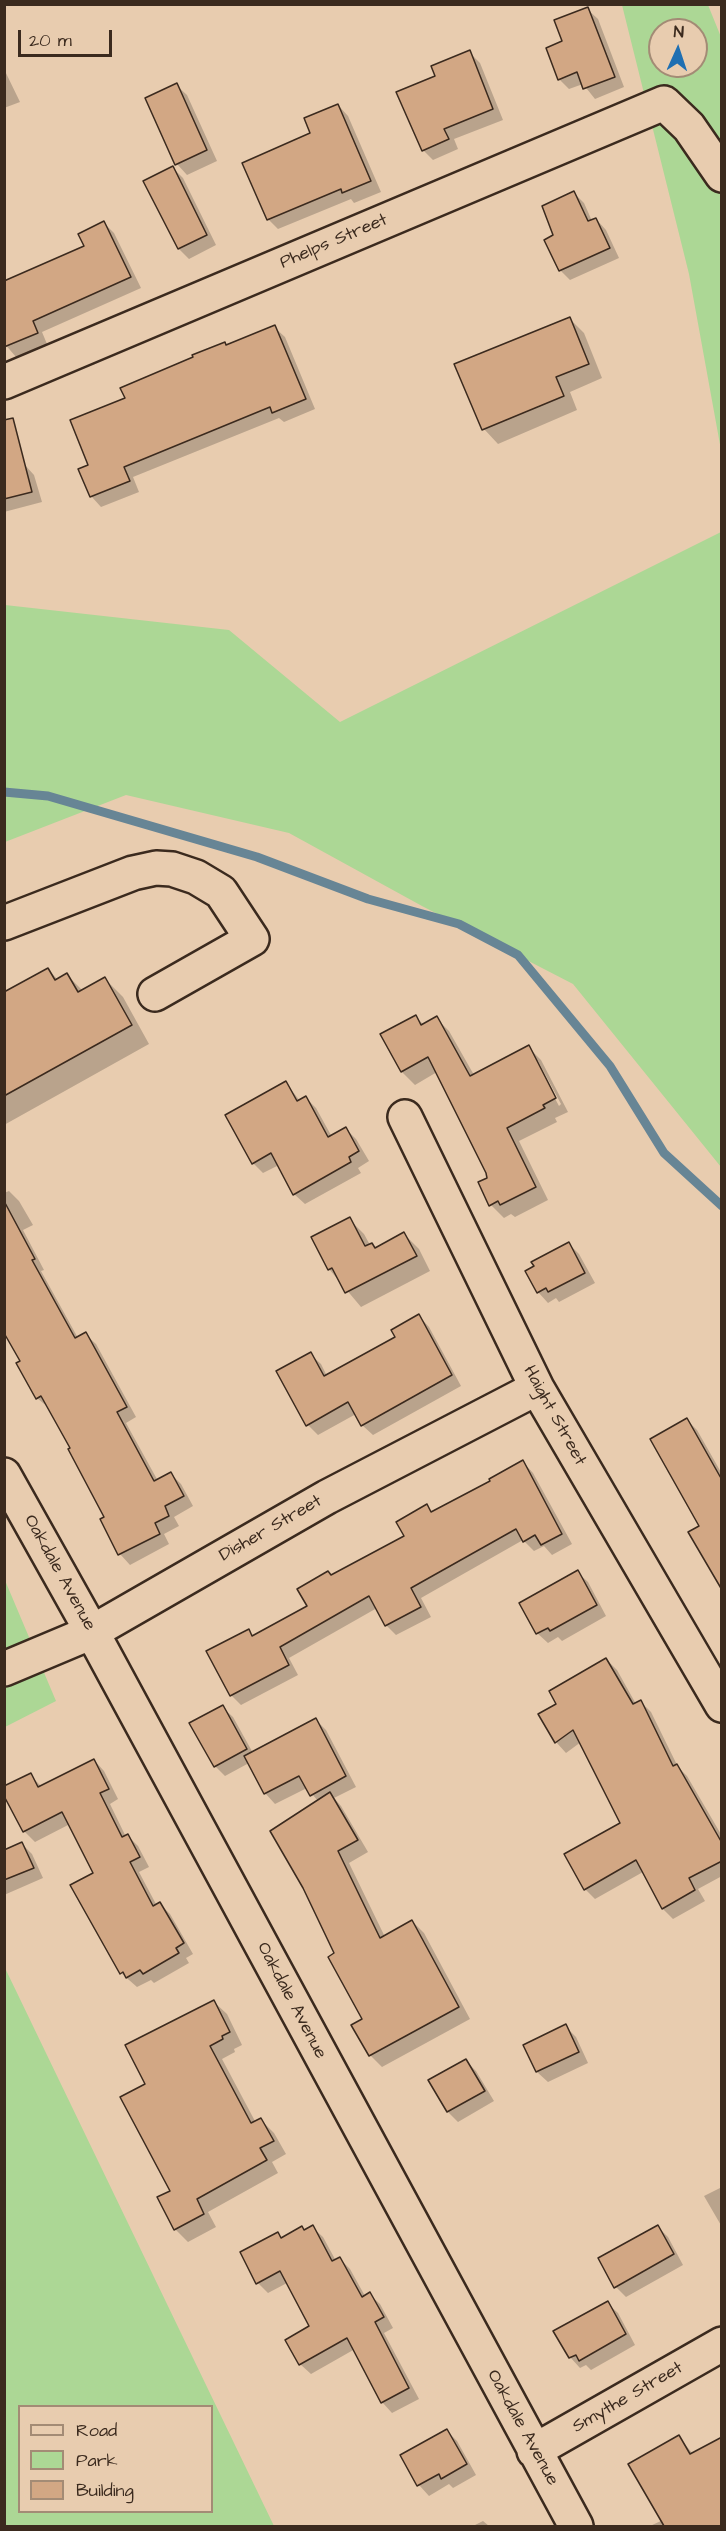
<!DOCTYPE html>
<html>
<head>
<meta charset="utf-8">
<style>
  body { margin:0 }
  #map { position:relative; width:726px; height:2531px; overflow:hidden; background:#e8ccaf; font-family:"Architects Daughter",sans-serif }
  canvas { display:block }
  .frame { position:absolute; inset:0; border:6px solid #3b2a1e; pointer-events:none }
  .legend { position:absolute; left:18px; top:2405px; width:195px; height:108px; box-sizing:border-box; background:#e8ccaf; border:2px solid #a38b75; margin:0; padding:8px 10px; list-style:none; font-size:18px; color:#3b2a1e }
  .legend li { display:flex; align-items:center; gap:12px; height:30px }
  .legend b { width:30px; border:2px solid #a38b75 }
  .north { position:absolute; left:648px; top:18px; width:60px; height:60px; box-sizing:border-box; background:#e8ccaf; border:2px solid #a38b75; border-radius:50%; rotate:3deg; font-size:16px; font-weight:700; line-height:24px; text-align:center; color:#3b2a1e }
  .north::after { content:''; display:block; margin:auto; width:21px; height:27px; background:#1f6fb2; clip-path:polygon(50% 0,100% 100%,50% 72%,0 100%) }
  .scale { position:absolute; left:18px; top:30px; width:94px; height:27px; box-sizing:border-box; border:3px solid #3b2a1e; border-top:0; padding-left:8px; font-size:18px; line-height:21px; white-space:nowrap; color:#3b2a1e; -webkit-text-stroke:4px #e8ccaf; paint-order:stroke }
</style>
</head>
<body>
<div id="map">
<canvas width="726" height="2531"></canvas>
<div class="frame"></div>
<ul class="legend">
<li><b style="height:8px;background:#e8ccaf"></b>Road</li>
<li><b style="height:16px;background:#acd795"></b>Park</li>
<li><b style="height:16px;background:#d2a784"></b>Building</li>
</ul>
<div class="north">N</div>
<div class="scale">20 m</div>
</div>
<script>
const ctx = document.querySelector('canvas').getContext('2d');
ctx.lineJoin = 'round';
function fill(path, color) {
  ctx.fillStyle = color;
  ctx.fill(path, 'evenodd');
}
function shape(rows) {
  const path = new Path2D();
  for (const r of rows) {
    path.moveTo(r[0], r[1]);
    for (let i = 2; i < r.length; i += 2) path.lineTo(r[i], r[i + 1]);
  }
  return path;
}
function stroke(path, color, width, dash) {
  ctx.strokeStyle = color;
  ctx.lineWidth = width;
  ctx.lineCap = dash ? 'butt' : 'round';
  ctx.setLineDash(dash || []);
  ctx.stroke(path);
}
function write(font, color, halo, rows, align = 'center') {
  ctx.font = font + ' "Architects Daughter",sans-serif';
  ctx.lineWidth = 4.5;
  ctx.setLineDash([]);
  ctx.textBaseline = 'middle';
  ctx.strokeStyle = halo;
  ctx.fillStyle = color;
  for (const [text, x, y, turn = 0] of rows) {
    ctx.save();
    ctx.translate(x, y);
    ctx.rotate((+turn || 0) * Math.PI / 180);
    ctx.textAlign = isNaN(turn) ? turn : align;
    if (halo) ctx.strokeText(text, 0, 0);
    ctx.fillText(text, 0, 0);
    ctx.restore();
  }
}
fill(shape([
  [622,5,708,5,721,37,721,450,689,274],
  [660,30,696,30,696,66,660,66],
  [721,532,721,1167,573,984,422,906,289,833,126,795,5,842,5,605,229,630,340,722],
  [4,1578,56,1701,5,1727,4,1727],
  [5,1968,274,2526,5,2526],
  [20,2406,212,2406,212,2512,20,2512]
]), '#acd795');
fill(shape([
  [587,9,598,19,624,87,595,99,583,84,569,89,559,79,564,42],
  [469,52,480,63,503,120,454,139,458,149,433,160,423,150,437,76],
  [4,69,20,102,4,108],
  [176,85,187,95,217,161,187,175,177,164,147,98],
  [338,105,348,116,381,192,354,203,351,199,278,229,268,219,312,134],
  [173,168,183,178,216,245,189,259,179,249],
  [574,193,584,203,592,221,596,219,606,230,619,258,570,280,560,270,555,236],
  [104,223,114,233,141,288,42,332,47,344,16,357,4,343],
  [570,319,584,333,602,378,570,392,577,410,498,444,484,429],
  [274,327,285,337,315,409,284,422,279,418,133,477,139,492,101,507,91,496,90,466,126,399,195,358],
  [4,454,24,464,34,475,42,502,4,512],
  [48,969,58,980,67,975,83,991,105,979,123,997,149,1044,4,1125,4,994],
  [416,1017,424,1025,436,1018,449,1031,474,1075,528,1047,541,1060,568,1112,555,1118,557,1122,519,1141,548,1200,515,1217,511,1214,504,1218,491,1205,488,1172,437,1072,415,1085,402,1072,382,1035],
  [535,1061,538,1061,561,1104,559,1106],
  [286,1083,300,1101,306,1098,316,1108,332,1137,346,1129,356,1139,369,1161,358,1168,361,1173,305,1204,294,1194,279,1165,263,1173,253,1163],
  [9,1191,19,1201,33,1225,23,1230,44,1270,41,1271,78,1338,85,1334,96,1344,136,1417,126,1423,158,1481,171,1474,181,1484,193,1506,174,1517,179,1526,164,1534,169,1544,130,1565,120,1554,102,1520,107,1518,72,1449,49,1408,37,1398,4,1311,4,1193],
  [349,1219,364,1234,370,1245,376,1249,404,1234,419,1249,430,1271,361,1307,329,1269],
  [569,1244,579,1254,595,1283,559,1302,556,1298,548,1303,538,1292],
  [419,1316,429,1327,461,1386,373,1435,362,1425,356,1414,318,1435,308,1425,310,1354,321,1364,327,1376,397,1338],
  [687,1420,697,1430,722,1474,722,1587,701,1526],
  [523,1462,533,1473,572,1544,552,1555,544,1546,534,1551,523,1540,421,1598,431,1617,396,1635,386,1625,377,1608,289,1658,298,1675,241,1705,231,1695,248,1631,254,1636,309,1607,332,1576,406,1536,427,1506,433,1513,492,1482],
  [577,1572,588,1582,606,1616,562,1641,558,1637,548,1643,537,1633],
  [606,1659,617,1670,636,1704,641,1702,651,1712,678,1767,687,1776,722,1836,722,1876,698,1889,705,1901,673,1919,663,1909,643,1872,595,1899,585,1889,622,1823,581,1742,566,1753,556,1742,558,1704],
  [222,1707,233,1717,253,1753,315,1719,326,1730,356,1787,334,1798,341,1806,368,1852,349,1863,385,1937,412,1921,424,1933,470,2019,382,2067,370,2055,364,2020,336,1953,318,1801,307,1788,275,1804,265,1793,249,1763,225,1776,215,1766],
  [94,1760,104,1771,118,1799,110,1804,126,1837,128,1836,138,1846,149,1867,139,1872,157,1906,160,1904,170,1914,193,1954,186,1958,189,1963,154,1983,151,1980,137,1987,121,1973,72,1885,95,1873,70,1824,35,1842,24,1831,30,1775,42,1787],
  [22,1844,32,1854,43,1878,4,1895,4,1851],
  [214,2002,227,2014,242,2045,234,2049,235,2052,222,2059,256,2123,261,2120,274,2133,286,2154,272,2162,278,2173,208,2212,216,2227,188,2242,175,2229,172,2192,147,2085],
  [565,2026,576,2037,588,2063,548,2082,537,2072,525,2046],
  [466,2061,476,2071,494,2101,458,2122,448,2112,430,2081],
  [722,2187,722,2227,704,2196],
  [657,2226,668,2237,683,2265,626,2297,616,2287],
  [312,2227,323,2237,336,2261,340,2259,350,2269,365,2296,369,2294,380,2304,393,2328,384,2333,419,2399,392,2413,382,2402,355,2349,311,2374,300,2364,311,2327,287,2283,268,2293,258,2283,277,2233,283,2239],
  [607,2303,618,2313,635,2345,591,2370,586,2365,580,2368,570,2357],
  [447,2431,457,2441,476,2475,453,2488,449,2484,429,2496,419,2485,402,2456],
  [679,2437,693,2454,722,2448,722,2526,650,2526,663,2520],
  [483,2521,489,2526,473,2526]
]), '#0003');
stroke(shape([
  [4,792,48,796,257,857,368,899,459,924,518,955,610,1066,664,1153,722,1206]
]), '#678595', 9);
const building = shape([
  [588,7,615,77,583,89,577,72,558,80,546,48,562,41,554,20,588,7],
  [470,50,493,109,444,129,449,139,422,151,396,92,435,76,431,66,470,50],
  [177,83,207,150,175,165,145,98,177,83],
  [338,104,371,181,342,193,341,189,267,220,242,163,310,133,304,118,338,104],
  [173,166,207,235,178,249,143,181,173,166],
  [574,191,588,221,596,218,610,248,559,271,544,240,553,235,542,206,574,191],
  [104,221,131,277,33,321,38,333,4,347,4,281,84,246,78,234,104,221],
  [570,317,589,364,556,377,564,396,482,430,454,364,570,317],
  [275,325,306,399,272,413,270,407,124,467,130,481,90,497,78,469,88,465,70,420,125,398,120,388,193,357,192,355,225,342,226,345,275,325],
  [13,418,32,492,4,499,4,420,13,418],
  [48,968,55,980,67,973,78,992,105,977,132,1025,4,1096,4,992,48,968],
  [416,1015,421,1025,437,1016,470,1076,529,1045,556,1098,543,1105,545,1108,507,1128,536,1187,500,1205,498,1201,489,1206,478,1182,487,1178,486,1173,428,1057,401,1072,380,1034,416,1015],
  [286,1081,297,1101,306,1096,328,1137,346,1127,359,1151,349,1157,351,1162,293,1195,271,1153,252,1164,225,1115,286,1081],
  [4,1201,35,1259,32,1260,75,1338,86,1332,127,1407,117,1412,154,1481,171,1472,184,1496,165,1506,169,1516,155,1523,160,1534,118,1555,100,1519,104,1517,68,1449,70,1448,41,1396,36,1399,16,1363,20,1361,4,1333,4,1201],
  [350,1217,365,1246,372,1243,375,1248,404,1232,417,1256,345,1293,332,1268,328,1270,311,1237,350,1217],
  [569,1242,585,1273,548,1292,546,1288,537,1293,525,1271,534,1266,531,1262,569,1242],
  [419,1314,452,1375,361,1426,348,1402,306,1426,276,1371,311,1352,324,1376,395,1337,391,1330,419,1314],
  [687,1418,722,1480,722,1590,688,1532,699,1526,650,1439,687,1418],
  [523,1460,562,1534,541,1545,535,1535,523,1542,516,1529,411,1588,421,1607,385,1626,369,1596,280,1647,289,1665,230,1696,206,1651,249,1629,252,1636,307,1606,297,1589,328,1571,331,1575,404,1536,396,1522,427,1504,431,1512,490,1481,489,1479,523,1460],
  [578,1570,597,1605,550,1631,548,1628,536,1634,519,1603,578,1570],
  [606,1658,633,1704,641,1700,673,1766,677,1764,722,1843,722,1861,689,1878,695,1890,662,1909,636,1860,584,1890,564,1854,620,1823,573,1730,555,1743,538,1714,556,1704,549,1691,606,1658],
  [223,1705,247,1749,214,1767,189,1723,223,1705],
  [316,1718,346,1776,310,1796,299,1776,264,1794,244,1756,316,1718],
  [94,1759,109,1789,100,1793,122,1837,128,1834,140,1857,130,1862,153,1906,160,1902,184,1943,176,1948,179,1953,143,1974,140,1970,126,1978,123,1972,120,1974,70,1885,93,1873,62,1812,23,1832,4,1796,4,1786,31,1773,38,1787,94,1759],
  [330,1792,358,1840,338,1851,380,1938,412,1920,459,2007,369,2056,351,2025,362,2019,328,1957,334,1953,303,1888,270,1831,330,1792],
  [22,1842,34,1868,4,1880,4,1850,22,1842],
  [214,2000,230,2032,222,2036,223,2039,210,2046,251,2123,261,2118,274,2141,260,2148,267,2160,197,2199,204,2214,174,2230,157,2197,170,2191,120,2097,145,2084,125,2045,214,2000],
  [566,2024,579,2052,536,2072,523,2045,566,2024],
  [466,2059,485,2091,447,2112,428,2080,466,2059],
  [313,2225,332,2261,340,2257,362,2297,370,2292,384,2317,375,2322,409,2388,381,2403,347,2338,299,2365,285,2340,309,2326,280,2271,256,2284,240,2252,278,2232,281,2238,302,2226,304,2230,313,2225],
  [658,2225,674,2254,614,2288,598,2258,658,2225],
  [608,2301,626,2334,579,2361,576,2355,569,2358,553,2331,608,2301],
  [447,2429,467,2464,441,2479,439,2474,417,2486,400,2455,447,2429],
  [679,2435,690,2454,722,2437,722,2526,664,2526,628,2464,679,2435]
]);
fill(building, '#d2a784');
stroke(building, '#3b2a1e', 1.5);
const minor = shape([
  [4,382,664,103,689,127,722,175],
  [4,923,133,873,156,868,172,869,196,877,221,892,252,939,155,994],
  [405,1117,537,1388,722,1705],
  [4,1475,92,1632,576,2526],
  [4,1669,92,1632,327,1497,537,1388],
  [534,2451,722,2344]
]);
stroke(minor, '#3b2a1e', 38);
stroke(minor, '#e8ccaf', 33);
write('18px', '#3b2a1e', '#e8ccaf', [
  ["Phelps Street",334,242,-23],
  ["Haight Street",554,1416,61],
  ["Disher Street",271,1529,-30],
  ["Oakdale Avenue",59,1573,61],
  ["Oakdale Avenue",291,2001,62],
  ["Smythe Street",628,2398,-30],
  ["Oakdale Avenue",522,2428,61]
]);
</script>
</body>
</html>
